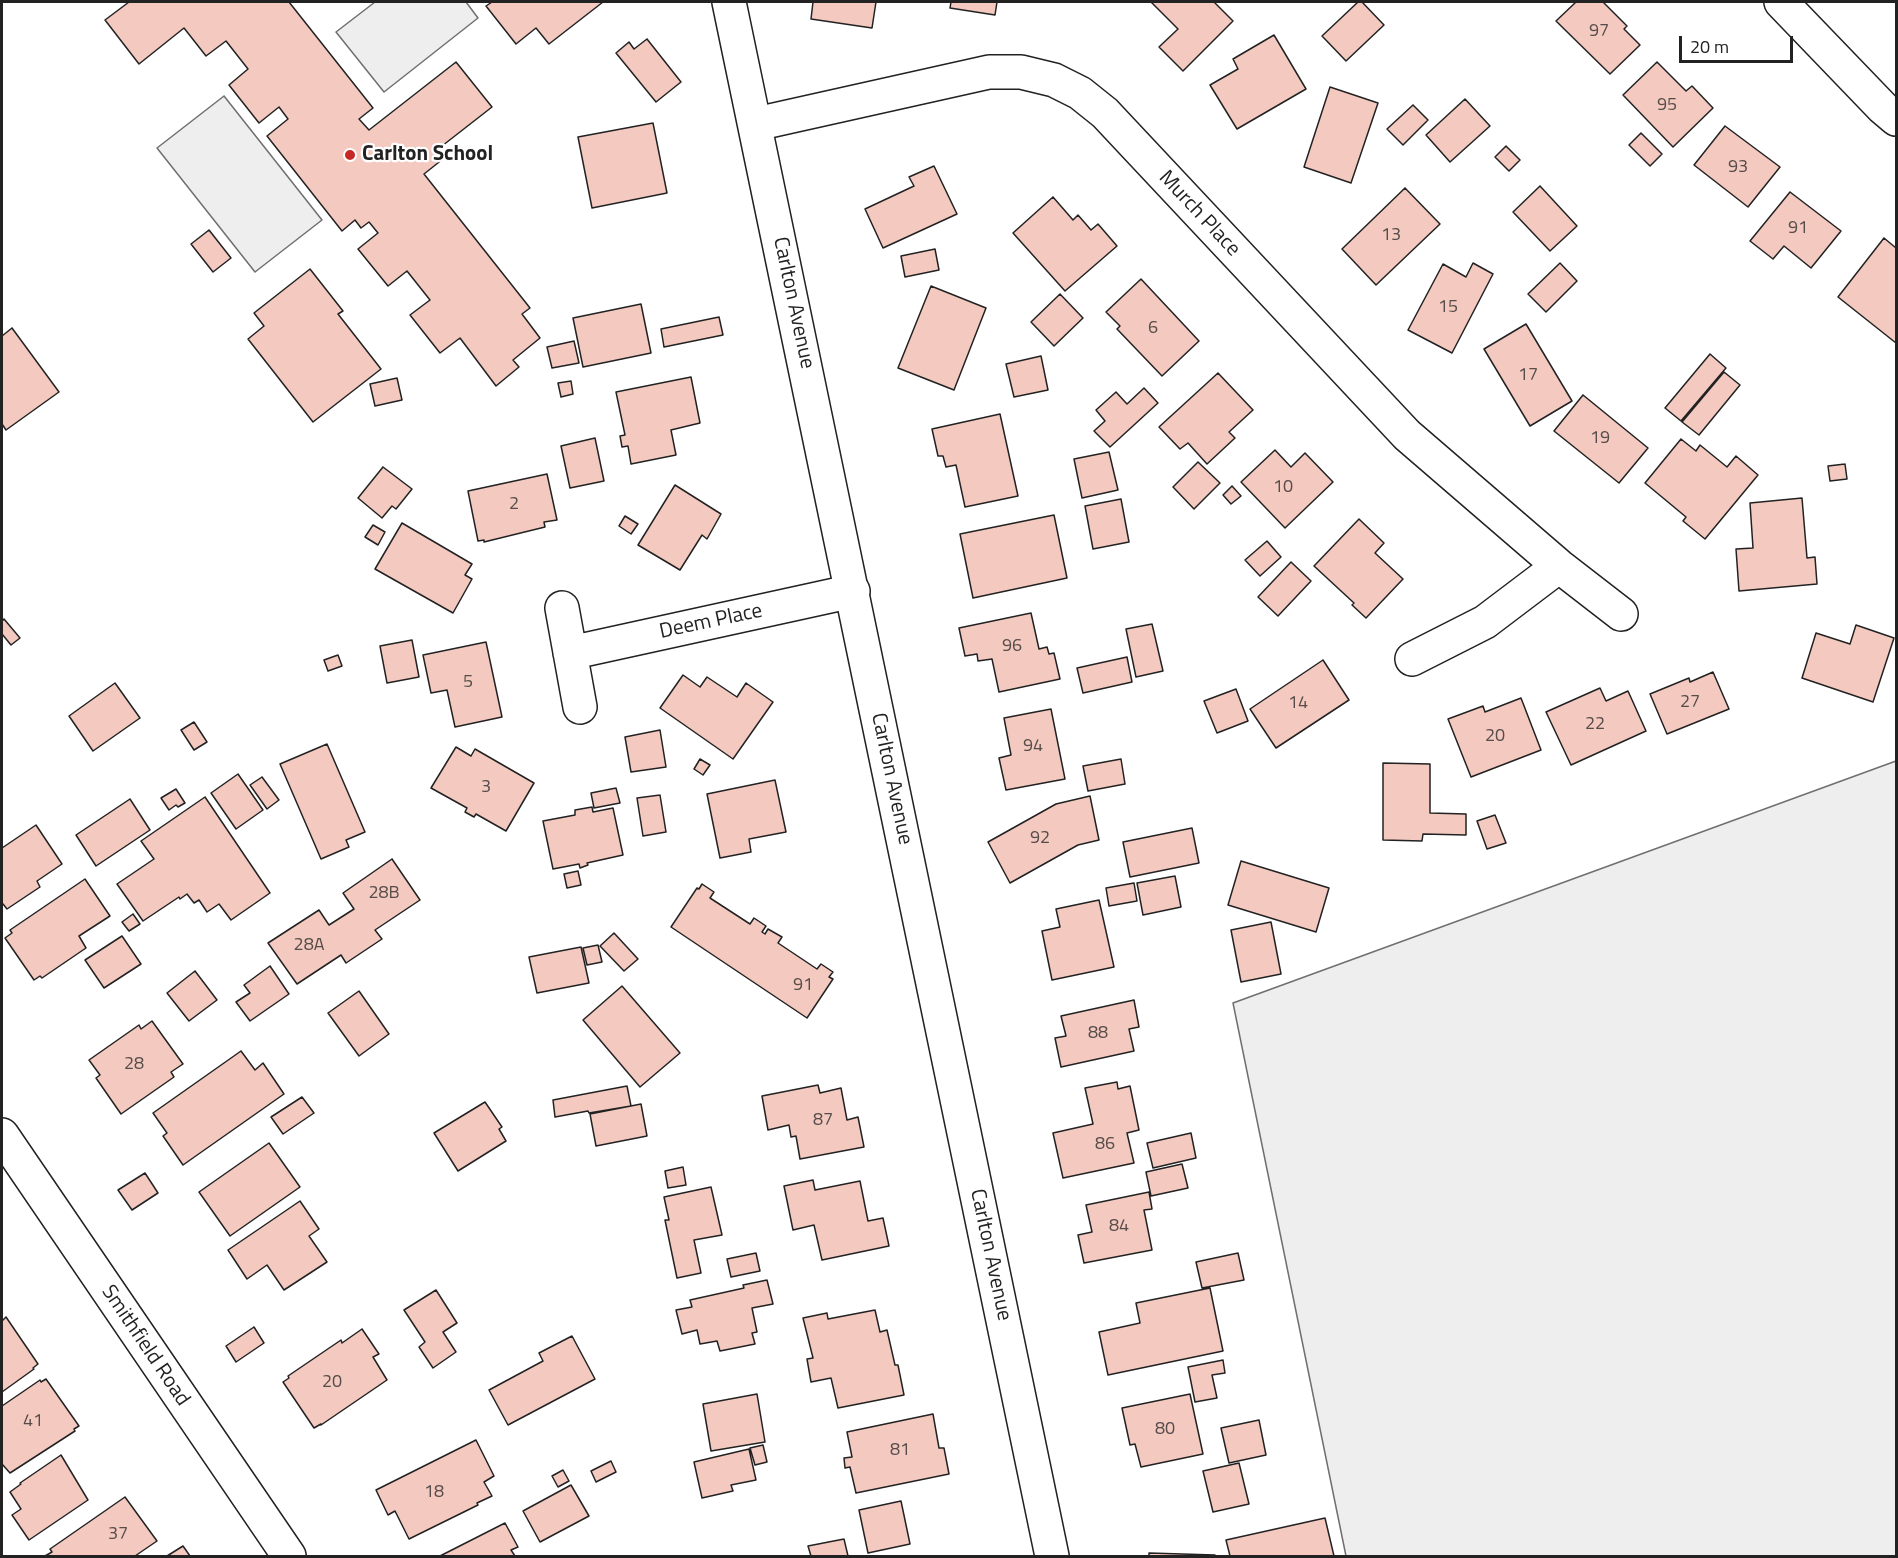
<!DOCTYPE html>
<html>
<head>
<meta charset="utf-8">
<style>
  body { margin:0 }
  #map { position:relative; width:1898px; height:1558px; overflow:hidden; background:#fff; font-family:"Titillium Web",sans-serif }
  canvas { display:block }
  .frame { position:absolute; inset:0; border:3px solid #222; pointer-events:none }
  .scale { position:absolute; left:1679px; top:36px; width:114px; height:27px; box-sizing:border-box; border:3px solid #222; border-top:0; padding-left:8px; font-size:18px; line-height:21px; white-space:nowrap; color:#222; -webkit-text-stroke:4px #fff; paint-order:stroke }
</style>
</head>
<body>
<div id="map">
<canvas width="1898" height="1558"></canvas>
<div class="frame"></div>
<div class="scale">20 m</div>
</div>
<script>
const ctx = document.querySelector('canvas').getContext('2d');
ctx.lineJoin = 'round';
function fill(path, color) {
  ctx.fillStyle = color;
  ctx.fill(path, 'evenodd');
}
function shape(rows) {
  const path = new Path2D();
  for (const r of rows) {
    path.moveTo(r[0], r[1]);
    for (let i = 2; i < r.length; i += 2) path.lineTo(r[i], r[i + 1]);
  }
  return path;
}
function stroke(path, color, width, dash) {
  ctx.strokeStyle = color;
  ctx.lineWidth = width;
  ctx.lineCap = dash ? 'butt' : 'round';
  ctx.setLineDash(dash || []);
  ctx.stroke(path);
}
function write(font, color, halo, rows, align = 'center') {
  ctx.font = font + ' "Titillium Web",sans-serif';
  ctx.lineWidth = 4.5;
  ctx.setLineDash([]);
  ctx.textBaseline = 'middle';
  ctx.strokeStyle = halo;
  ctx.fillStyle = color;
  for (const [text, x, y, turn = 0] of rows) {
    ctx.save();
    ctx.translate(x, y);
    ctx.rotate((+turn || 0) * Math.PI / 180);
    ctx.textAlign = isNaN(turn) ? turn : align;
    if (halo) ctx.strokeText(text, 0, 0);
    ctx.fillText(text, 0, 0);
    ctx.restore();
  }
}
const green = shape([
  [375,2,466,2,478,18,384,92,336,32,375,2],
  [224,96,322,220,255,272,157,148,224,96],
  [1896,761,1896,1556,1346,1556,1233,1003,1896,761]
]);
fill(green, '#eee');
stroke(green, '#6f6f6f', 1.5);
const building = shape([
  [129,2,289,2,373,108,359,119,369,130,456,62,492,107,442,146,448,155,424,174,530,308,522,314,540,338,513,360,519,367,496,386,460,338,440,353,410,315,430,300,407,271,388,286,358,249,378,233,369,222,361,228,355,220,342,231,267,136,288,119,279,107,259,123,229,85,248,69,226,41,206,56,184,28,139,64,105,20,129,2],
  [492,2,603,2,549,44,536,28,516,44,486,6,492,2],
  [813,2,876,2,872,28,811,19,813,2],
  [951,2,997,2,995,15,950,8,951,2],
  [1151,2,1214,2,1233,21,1183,71,1159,47,1178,29,1151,2],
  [1358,2,1362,2,1384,25,1346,61,1322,36,1358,2],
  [1576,2,1603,2,1627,26,1624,29,1640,45,1610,74,1556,21,1576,2],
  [1274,35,1306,89,1237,129,1210,85,1238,69,1233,59,1274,35],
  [647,39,681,82,656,102,616,53,629,42,634,49,647,39],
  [1657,62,1686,91,1692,86,1713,108,1673,147,1623,95,1657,62],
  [1330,87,1378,103,1351,183,1304,167,1330,87],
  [1465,99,1490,126,1450,162,1426,135,1465,99],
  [1413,105,1428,120,1403,145,1387,129,1413,105],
  [653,123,667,193,592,208,578,137,653,123],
  [1725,126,1780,167,1748,207,1694,165,1725,126],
  [1641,133,1662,154,1650,166,1629,145,1641,133],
  [1506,146,1520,160,1509,171,1495,157,1506,146],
  [934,166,957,214,883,248,865,209,914,186,909,177,934,166],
  [1540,186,1577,226,1550,251,1513,212,1540,186],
  [1405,188,1440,224,1376,285,1342,249,1405,188],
  [1790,192,1841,231,1811,268,1784,246,1773,259,1750,241,1790,192],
  [1053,197,1073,220,1078,215,1091,230,1098,224,1117,246,1065,291,1013,233,1053,197],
  [209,230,231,258,213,272,191,244,209,230],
  [1884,238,1896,248,1896,343,1838,297,1884,238],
  [935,249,939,270,905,277,901,256,935,249],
  [1473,263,1493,274,1452,353,1408,330,1443,264,1466,277,1473,263],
  [1560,263,1577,281,1546,312,1528,294,1560,263],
  [310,269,343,311,338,314,381,369,313,422,248,339,264,326,254,313,310,269],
  [1141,279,1199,341,1162,376,1117,329,1120,326,1106,312,1141,279],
  [931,286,986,308,954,390,898,368,931,286],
  [1060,294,1083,318,1054,346,1031,322,1060,294],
  [641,304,651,353,583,367,573,318,641,304],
  [719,317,723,335,664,347,661,329,719,317],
  [1526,324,1572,401,1530,426,1484,349,1526,324],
  [12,328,59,392,6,430,2,424,2,336,12,328],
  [574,341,579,363,552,368,547,347,574,341],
  [1710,354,1726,368,1681,421,1665,408,1710,354],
  [1041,356,1048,390,1014,397,1006,364,1041,356],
  [1724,372,1740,385,1699,435,1682,422,1724,372],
  [1218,373,1253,410,1229,432,1235,438,1207,464,1188,443,1180,449,1159,427,1218,373],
  [691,377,700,423,671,430,676,455,631,464,628,446,622,447,620,436,625,435,616,392,691,377],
  [397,378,402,400,375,406,370,384,397,378],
  [571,381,573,394,561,397,558,383,571,381],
  [1144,388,1158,403,1110,447,1094,431,1105,421,1096,410,1116,392,1127,404,1144,388],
  [1583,395,1648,448,1619,483,1554,431,1583,395],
  [1000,414,1018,496,965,507,956,465,946,467,943,456,938,456,932,429,1000,414],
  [595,438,604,481,570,488,561,446,595,438],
  [1681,439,1696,451,1700,445,1727,467,1736,456,1758,475,1705,539,1683,521,1686,517,1645,483,1681,439],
  [1275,450,1291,467,1305,453,1333,482,1285,528,1241,482,1275,450],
  [1109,452,1118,490,1082,498,1074,459,1109,452],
  [1198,462,1220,483,1194,509,1173,487,1198,462],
  [1845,464,1847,479,1830,481,1828,466,1845,464],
  [383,467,412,489,396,509,392,506,382,518,358,498,383,467],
  [547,474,557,520,544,522,545,527,484,542,484,540,478,541,468,491,547,474],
  [675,485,721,514,707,539,702,535,680,570,638,545,675,485],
  [1232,486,1241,496,1231,504,1223,495,1232,486],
  [1802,498,1807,558,1815,557,1817,584,1739,591,1736,549,1753,548,1750,503,1802,498],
  [1121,499,1129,542,1093,549,1085,506,1121,499],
  [1054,515,1067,578,973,598,960,534,1054,515],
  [625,516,638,524,631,534,619,526,625,516],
  [1359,519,1384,543,1375,553,1403,579,1366,618,1352,605,1354,603,1314,566,1359,519],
  [402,523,472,564,465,575,472,579,453,613,375,569,402,523],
  [373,525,385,532,378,545,365,537,373,525],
  [1267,541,1281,557,1260,576,1245,560,1267,541],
  [1291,562,1311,581,1278,616,1258,597,1291,562],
  [1031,613,1039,649,1047,647,1049,654,1054,653,1060,679,999,692,992,659,978,661,977,654,965,656,959,628,1031,613],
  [4,619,20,638,11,645,2,634,2,621,4,619],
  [1152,624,1163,671,1136,677,1126,629,1152,624],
  [1856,625,1894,638,1873,702,1802,678,1816,633,1850,644,1856,625],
  [412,640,419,677,387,683,380,646,412,640],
  [486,642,502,717,455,727,447,690,431,693,423,655,486,642],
  [338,655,342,666,328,671,324,660,338,655],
  [1127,657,1132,682,1083,693,1077,668,1127,657],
  [1323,660,1349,700,1276,748,1250,709,1323,660],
  [1713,672,1729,709,1667,734,1650,694,1689,678,1690,682,1713,672],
  [683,675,700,687,707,677,737,697,746,683,773,702,733,759,660,708,683,675],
  [115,683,140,718,93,751,69,716,115,683],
  [1600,688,1606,701,1628,691,1646,731,1571,765,1546,712,1600,688],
  [1236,689,1248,721,1217,733,1204,701,1236,689],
  [1521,698,1541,750,1471,777,1448,719,1483,706,1485,712,1521,698],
  [1051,709,1065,779,1006,790,999,758,1011,755,1004,718,1051,709],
  [194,722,207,742,194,750,181,730,194,722],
  [660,730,666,767,631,772,625,737,660,730],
  [327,744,365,832,346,840,349,847,321,859,280,764,327,744],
  [456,747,471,756,475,749,534,783,506,831,476,814,474,817,465,812,467,808,431,788,456,747],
  [700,759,710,765,703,775,694,769,700,759],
  [1121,759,1125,784,1088,791,1083,766,1121,759],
  [1383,763,1430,764,1430,813,1466,814,1466,835,1423,834,1422,841,1383,840,1383,763],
  [238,774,263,810,236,829,211,793,238,774],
  [262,777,279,800,267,809,250,785,262,777],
  [775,780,786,832,749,839,751,852,720,858,707,794,775,780],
  [616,788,620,803,594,808,591,793,616,788],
  [176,789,185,803,178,807,176,805,169,810,161,798,176,789],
  [660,795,666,832,643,836,637,798,660,795],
  [1090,796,1099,840,1078,845,1010,883,988,842,1056,804,1090,796],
  [205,797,270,893,231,920,219,904,207,912,199,900,194,903,187,894,180,899,179,897,143,921,117,884,154,859,141,841,205,797],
  [130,799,150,830,96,866,76,835,130,799],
  [592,807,593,812,613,808,623,855,587,863,588,865,580,868,579,864,553,869,543,821,575,815,575,810,592,807],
  [1495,815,1506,843,1487,849,1477,821,1495,815],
  [36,825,62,864,37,881,40,887,7,909,3,904,2,905,2,848,36,825],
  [1192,828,1199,863,1130,877,1123,842,1192,828],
  [392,859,420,900,375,930,382,939,346,963,341,955,297,984,268,943,319,910,329,925,354,909,343,893,392,859],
  [1241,861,1329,888,1316,932,1228,905,1241,861],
  [578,871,581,885,567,888,564,874,578,871],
  [1175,876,1181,907,1143,915,1137,883,1175,876],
  [85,879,110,916,79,936,86,948,42,978,40,976,34,980,5,938,12,933,10,930,85,879],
  [1134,883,1137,901,1109,906,1106,888,1134,883],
  [702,884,714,892,710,898,750,924,754,918,766,926,762,932,765,934,768,929,782,937,778,943,817,969,821,964,833,972,829,977,833,979,807,1018,671,927,697,888,699,889,702,884],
  [1099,900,1114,967,1052,980,1042,931,1060,927,1056,909,1099,900],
  [133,914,140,924,129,931,122,922,133,914],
  [1271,922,1281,974,1241,982,1231,930,1271,922],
  [614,933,638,959,624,971,600,946,614,933],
  [122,936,141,964,104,988,85,960,122,936],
  [598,945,602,962,587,965,583,948,598,945],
  [581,947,589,983,537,993,529,957,581,947],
  [270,966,289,994,250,1021,236,1002,250,993,244,985,270,966],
  [195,971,217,1000,189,1021,167,993,195,971],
  [622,986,680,1053,640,1087,583,1020,622,986],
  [359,991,389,1034,359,1056,328,1013,359,991],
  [1134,1000,1139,1027,1129,1029,1134,1051,1061,1067,1055,1038,1066,1036,1061,1016,1134,1000],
  [152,1021,183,1064,171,1072,174,1077,121,1114,96,1078,100,1075,89,1060,139,1025,141,1029,152,1021],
  [241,1051,255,1070,263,1063,284,1094,183,1165,163,1136,167,1133,153,1113,241,1051],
  [1117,1082,1118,1089,1130,1086,1139,1130,1127,1133,1134,1163,1063,1178,1053,1133,1093,1124,1085,1088,1117,1082],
  [818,1085,820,1093,841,1088,847,1120,858,1117,864,1147,800,1159,796,1136,791,1137,789,1125,768,1130,762,1096,818,1085],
  [627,1086,631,1106,589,1113,588,1111,555,1117,553,1100,627,1086],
  [302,1097,314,1113,283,1134,271,1117,302,1097],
  [485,1102,502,1127,499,1129,506,1141,458,1171,434,1133,485,1102],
  [641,1104,647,1136,596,1146,590,1114,641,1104],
  [1191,1133,1196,1158,1153,1168,1147,1143,1191,1133],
  [269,1143,300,1187,230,1236,199,1192,269,1143],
  [1182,1164,1188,1188,1151,1196,1146,1172,1182,1164],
  [683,1167,686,1185,668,1188,665,1171,683,1167],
  [145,1173,158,1193,132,1210,118,1190,145,1173],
  [813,1180,815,1190,860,1181,868,1221,883,1218,889,1246,822,1260,814,1225,793,1230,784,1186,813,1180],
  [711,1187,722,1235,694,1240,701,1273,677,1278,665,1220,669,1220,664,1197,711,1187],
  [1149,1192,1152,1209,1144,1210,1152,1250,1084,1263,1078,1235,1092,1232,1086,1205,1149,1192],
  [300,1201,319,1229,309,1236,327,1262,284,1290,267,1265,247,1279,228,1250,300,1201],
  [756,1253,760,1271,731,1277,727,1259,756,1253],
  [1238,1253,1244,1280,1202,1288,1196,1262,1238,1253],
  [767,1280,773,1304,752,1308,757,1332,752,1333,755,1344,720,1351,717,1341,700,1344,697,1330,682,1334,676,1310,692,1307,690,1300,744,1288,743,1285,767,1280],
  [1210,1288,1223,1351,1108,1375,1099,1332,1140,1323,1136,1303,1210,1288],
  [436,1290,457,1323,443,1332,456,1352,433,1368,419,1347,425,1342,404,1310,436,1290],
  [875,1310,880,1332,887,1330,895,1365,898,1365,904,1395,838,1408,831,1378,811,1382,807,1359,813,1358,803,1318,827,1313,828,1319,875,1310],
  [6,1317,38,1364,33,1368,34,1369,2,1392,2,1321,6,1317],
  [254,1327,264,1343,236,1362,226,1346,254,1327],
  [362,1329,379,1354,373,1357,387,1380,321,1425,321,1424,314,1428,283,1382,289,1378,288,1376,341,1340,342,1343,362,1329],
  [572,1336,595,1379,508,1425,489,1390,543,1361,539,1353,572,1336],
  [1223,1360,1225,1373,1212,1375,1217,1398,1195,1402,1188,1367,1223,1360],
  [46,1379,79,1426,74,1429,75,1431,10,1473,2,1464,2,1406,40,1380,41,1382,46,1379],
  [757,1394,765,1442,711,1451,703,1404,757,1394],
  [1190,1394,1203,1454,1141,1467,1135,1444,1130,1445,1122,1408,1190,1394],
  [933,1414,939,1448,944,1448,949,1474,856,1493,850,1467,845,1468,844,1458,852,1457,847,1432,933,1414],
  [1259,1420,1266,1455,1229,1463,1221,1428,1259,1420],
  [476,1440,494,1476,484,1482,492,1496,477,1503,478,1505,409,1539,395,1511,388,1515,376,1490,476,1440],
  [763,1445,767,1462,755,1465,750,1448,763,1445],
  [749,1449,756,1480,731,1485,733,1491,702,1498,694,1462,749,1449],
  [61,1455,88,1500,29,1540,12,1515,21,1509,10,1492,21,1484,20,1483,61,1455],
  [611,1461,616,1472,596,1482,591,1471,611,1461],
  [1239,1463,1249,1504,1213,1512,1203,1471,1239,1463],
  [563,1470,569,1481,558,1487,552,1476,563,1470],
  [571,1485,589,1516,540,1542,523,1511,571,1485],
  [125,1497,157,1541,135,1556,45,1556,52,1552,50,1549,125,1497],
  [901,1501,910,1544,868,1553,859,1510,901,1501],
  [1325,1518,1334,1556,1230,1556,1226,1540,1325,1518],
  [505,1523,518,1547,511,1550,515,1556,440,1556,505,1523],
  [844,1539,848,1556,811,1556,808,1546,844,1539],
  [183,1546,190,1556,167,1556,183,1546],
  [1149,1553,1215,1555,1215,1556,1149,1556,1149,1553]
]);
fill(building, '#f3c9c0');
stroke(building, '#222', 1.5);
const minor = shape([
  [756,124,989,72,1021,72,1054,80,1080,93,1105,113,1407,435,1559,566,1621,614],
  [562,608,580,707],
  [570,653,853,591],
  [1412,659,1485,622,1559,566],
  [2,1135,289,1556]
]);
const major = shape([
  [1781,2,1883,108,1896,119]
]);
const highway = shape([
  [729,2,1052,1556]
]);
stroke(minor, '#222', 36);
stroke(major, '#222', 36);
stroke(highway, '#222', 36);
stroke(minor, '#fff', 33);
stroke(major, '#fff', 33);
stroke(highway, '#fff', 33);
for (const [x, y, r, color] of [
  [350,155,6,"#c62828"]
]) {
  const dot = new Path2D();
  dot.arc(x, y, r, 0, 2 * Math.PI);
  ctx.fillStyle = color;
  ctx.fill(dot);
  stroke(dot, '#fff', 2);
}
write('18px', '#564c4a', null, [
  ["97",1599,32],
  ["95",1667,106],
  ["93",1738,168],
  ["91",1798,229],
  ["13",1391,236],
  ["15",1448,308],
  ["6",1153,329],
  ["17",1528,376],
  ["19",1600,439],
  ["10",1283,488],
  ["2",514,505],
  ["96",1012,647],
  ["5",468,683],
  ["27",1690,703],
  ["14",1298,704],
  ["22",1595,725],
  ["20",1495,737],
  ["94",1033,747],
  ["3",486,788],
  ["92",1040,839],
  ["28B",384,894],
  ["28A",309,946],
  ["91",803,986],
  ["88",1098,1034],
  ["28",134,1065],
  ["87",823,1121],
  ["86",1105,1145],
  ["84",1119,1227],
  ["20",332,1383],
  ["41",33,1422],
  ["80",1165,1430],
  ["81",900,1451],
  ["18",434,1493],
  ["37",118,1535]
]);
write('bold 21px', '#222', '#fff', [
  ["Carlton School",362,155]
], 'left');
write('21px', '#222', '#fff', [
  ["Murch Place",1199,214,47],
  ["Carlton Avenue",793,303,78],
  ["Deem Place",711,622,-12],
  ["Carlton Avenue",891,779,78],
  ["Carlton Avenue",990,1255,78],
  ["Smithfield Road",145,1346,56]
]);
</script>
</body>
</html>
